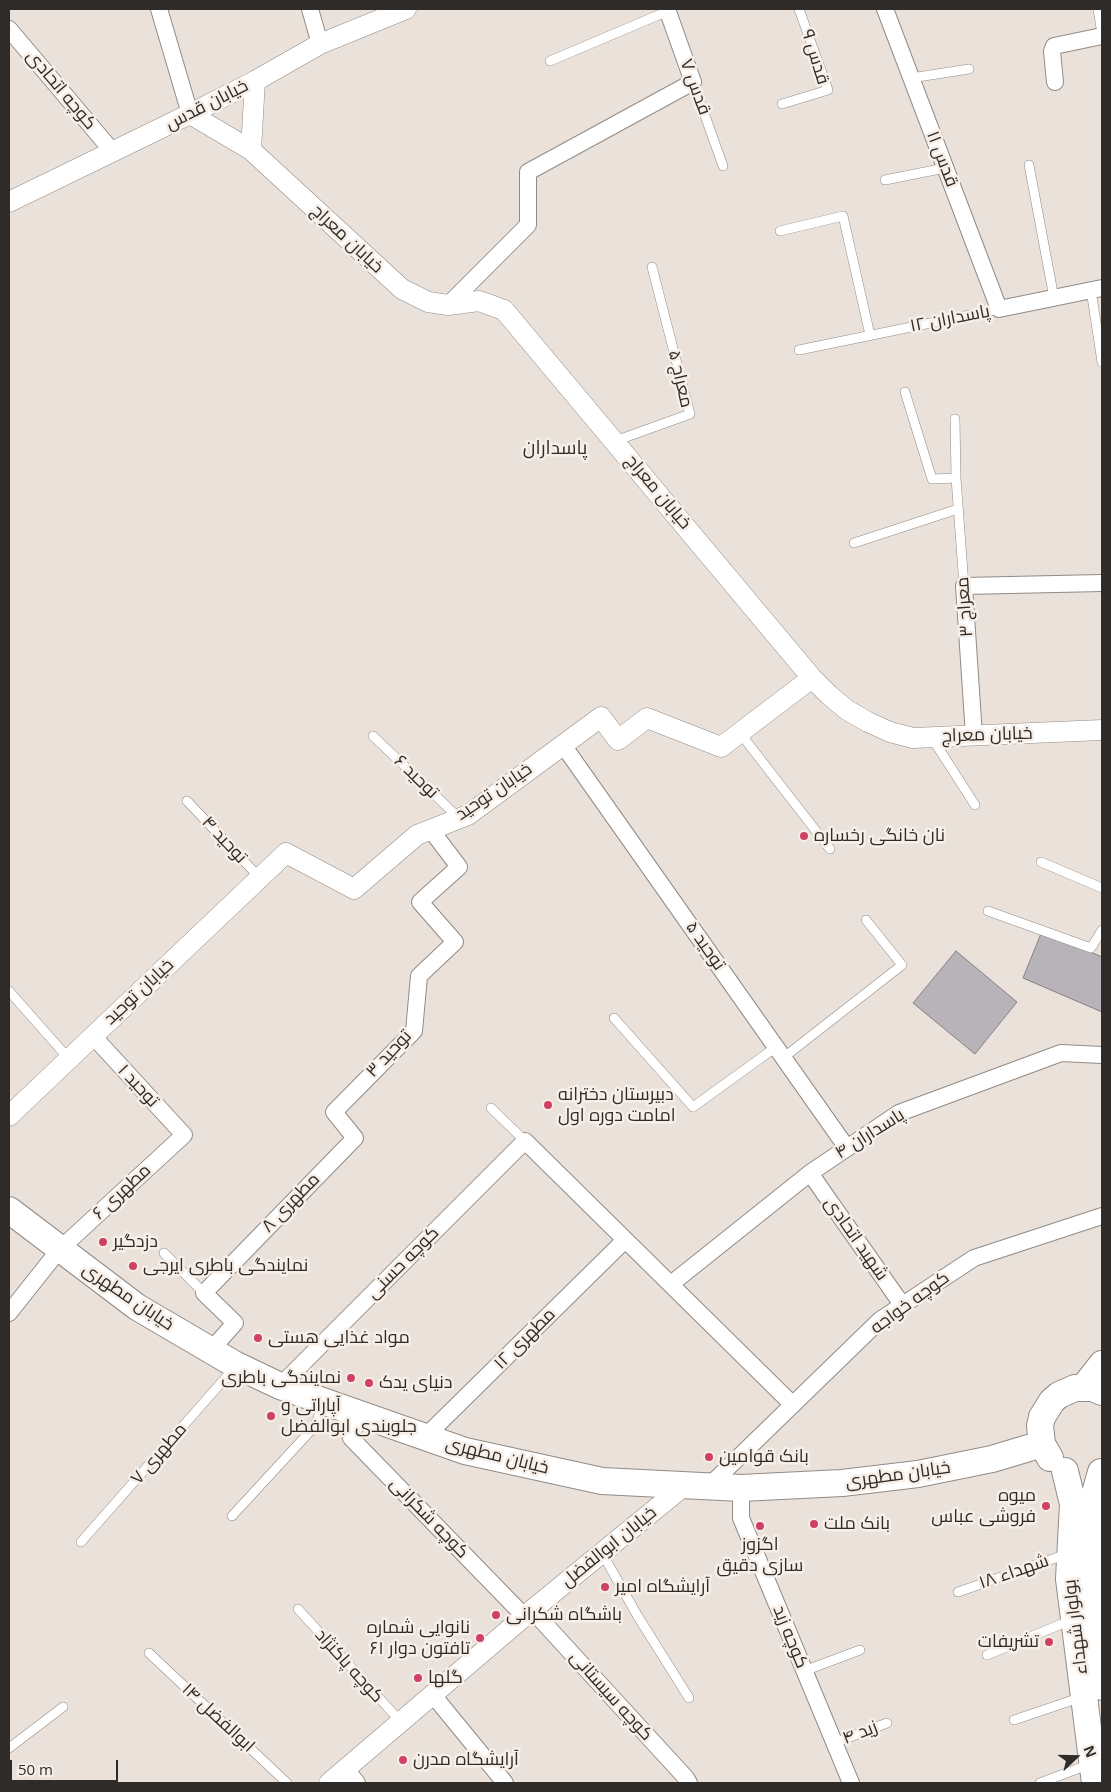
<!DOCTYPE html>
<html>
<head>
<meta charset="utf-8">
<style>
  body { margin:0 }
  #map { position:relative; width:1111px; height:1792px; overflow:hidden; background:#e9e1da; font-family:"Open Sans",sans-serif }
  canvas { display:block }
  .frame { position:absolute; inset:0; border:10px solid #2e2b28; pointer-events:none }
  .north { position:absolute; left:1051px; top:1732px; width:50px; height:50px; -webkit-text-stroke:4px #f6eee7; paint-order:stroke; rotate:69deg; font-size:14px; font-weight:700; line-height:20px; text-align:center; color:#2e2b28 }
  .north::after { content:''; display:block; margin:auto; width:18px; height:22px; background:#2e2b28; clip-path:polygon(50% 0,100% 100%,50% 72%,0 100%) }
  .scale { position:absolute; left:10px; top:1760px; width:108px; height:22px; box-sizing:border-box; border:2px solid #2e2b28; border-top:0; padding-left:6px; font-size:15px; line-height:18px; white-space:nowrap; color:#2e2b28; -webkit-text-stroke:4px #f6eee7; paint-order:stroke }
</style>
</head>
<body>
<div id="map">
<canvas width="1111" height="1792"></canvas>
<div class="frame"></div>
<div class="north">N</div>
<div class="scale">50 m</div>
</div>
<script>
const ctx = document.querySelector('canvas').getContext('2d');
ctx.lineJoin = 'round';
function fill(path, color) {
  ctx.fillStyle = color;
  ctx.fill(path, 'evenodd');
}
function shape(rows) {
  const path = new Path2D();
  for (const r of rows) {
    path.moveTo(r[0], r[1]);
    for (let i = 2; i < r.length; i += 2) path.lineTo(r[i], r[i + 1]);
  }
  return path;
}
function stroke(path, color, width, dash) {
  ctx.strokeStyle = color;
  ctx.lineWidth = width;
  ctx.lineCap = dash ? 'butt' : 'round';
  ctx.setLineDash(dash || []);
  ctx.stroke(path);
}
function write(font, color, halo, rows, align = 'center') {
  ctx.font = font + ' "Open Sans",Cairo,sans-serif';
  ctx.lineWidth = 5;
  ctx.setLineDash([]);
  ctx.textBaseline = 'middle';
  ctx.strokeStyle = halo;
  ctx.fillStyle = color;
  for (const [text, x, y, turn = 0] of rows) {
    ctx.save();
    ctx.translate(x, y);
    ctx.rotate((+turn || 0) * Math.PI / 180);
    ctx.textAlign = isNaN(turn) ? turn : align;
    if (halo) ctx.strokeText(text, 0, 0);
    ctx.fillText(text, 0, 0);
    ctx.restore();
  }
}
const building = shape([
  [1042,931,1102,957,1102,1012,1023,978,1042,931],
  [956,951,1017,1002,975,1054,913,1003,956,951]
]);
fill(building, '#b8b2b9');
stroke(building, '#868087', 1);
const service = shape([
  [1098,9,1102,34],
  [550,61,668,11],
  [911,78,969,69],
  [693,82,723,166],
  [782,104,828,90,799,9],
  [1029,165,1054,298],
  [885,180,945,168],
  [780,231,843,216,870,335],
  [1091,290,1102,362],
  [799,350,999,309],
  [905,392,932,479,956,478],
  [955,419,956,478,964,586],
  [615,441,690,414,652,267],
  [854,543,958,509],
  [740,733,830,849],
  [373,736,459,818],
  [932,738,975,805],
  [187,801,260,878],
  [1041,862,1102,888],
  [988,911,1091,948,1102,930],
  [9,991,69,1059],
  [614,1018,693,1107,776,1047],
  [783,1058,902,965,866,920],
  [491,1108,525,1141],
  [164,1253,204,1293],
  [232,1516,315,1426,323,1404],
  [81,1542,235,1367],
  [602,1553,637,1615,689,1698],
  [958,1592,1067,1554],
  [298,1609,401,1722],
  [149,1653,287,1783],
  [987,1655,1071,1620],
  [804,1671,860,1650],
  [1014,1720,1082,1697],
  [834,1743,887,1723],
  [9,1748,63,1707],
  [1040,1783,1090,1764]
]);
const minor = shape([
  [159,9,190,114],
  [310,9,320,44],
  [885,9,999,309,1102,288],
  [9,29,113,152],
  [1055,82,1052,51,1054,46,1102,36],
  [448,305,528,225,528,172,693,82,667,9],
  [974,736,964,586,1102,583],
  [563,745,847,1148],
  [810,1173,903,1306],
  [671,1284,810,1173,899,1113,1061,1053,1102,1055],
  [9,1313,59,1250,184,1135,93,1036],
  [211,1350,235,1323,204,1293,355,1138,334,1112,414,1031,419,976,455,942,420,902,459,867,431,830],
  [280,1386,525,1141,793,1405],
  [359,1414,351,1438,524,1616],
  [425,1437,625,1240],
  [708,1487,880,1320,974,1258,1102,1216],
  [741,1488,741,1518,851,1783],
  [532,1610,686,1778,689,1783],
  [433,1695,505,1783],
  [346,1769,357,1783]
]);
const tertiary = shape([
  [190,114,251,150,402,289,428,302,448,305,479,301,504,310,812,678,829,695,847,710,868,722,890,732,913,738,1102,730],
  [251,150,255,81],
  [9,202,190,114,255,81,320,44,406,9],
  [9,1116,286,853,354,889,417,835,468,815,601,717,618,740,647,718,721,747,812,678],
  [329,1783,532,1610,685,1485]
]);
const primary = shape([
  [9,1210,137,1307,236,1365,280,1386,465,1451,602,1481,741,1488,842,1483,918,1474,992,1459,1042,1444],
  [1084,1387,1102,1364],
  [1050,1458,1042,1444,1040,1426,1042,1417,1052,1401,1059,1395,1075,1388,1093,1388,1102,1392],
  [1065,1471,1073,1504,1069,1579,1095,1783],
  [1101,1472,1092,1504,1088,1578,1102,1687]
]);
stroke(service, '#928b85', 10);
stroke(minor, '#928b85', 18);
stroke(tertiary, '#928b85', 21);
stroke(primary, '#928b85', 28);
stroke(service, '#fff', 9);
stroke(minor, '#fff', 16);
stroke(tertiary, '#fff', 20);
stroke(primary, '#fff', 26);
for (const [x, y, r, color] of [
  [804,836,5,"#cf4065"],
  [548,1105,5,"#cf4065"],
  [103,1242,5,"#cf4065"],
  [133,1266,5,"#cf4065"],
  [258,1338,5,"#cf4065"],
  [351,1378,5,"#cf4065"],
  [369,1383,5,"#cf4065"],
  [271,1416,5,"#cf4065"],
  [709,1457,5,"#cf4065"],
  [1046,1506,5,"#cf4065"],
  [814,1524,5,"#cf4065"],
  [760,1526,5,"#cf4065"],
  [605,1587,5,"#cf4065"],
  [496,1615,5,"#cf4065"],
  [480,1638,5,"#cf4065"],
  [1049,1642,5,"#cf4065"],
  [418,1678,5,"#cf4065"],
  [403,1760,5,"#cf4065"]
]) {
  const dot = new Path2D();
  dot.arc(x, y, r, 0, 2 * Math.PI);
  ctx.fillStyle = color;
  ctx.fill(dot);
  stroke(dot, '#f6eee7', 2);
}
write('18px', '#2e2b28', '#f6eee7', [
  ["قدس ۹",815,57,73],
  ["قدس ۷",695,87,70],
  ["کوچه اتحادی",61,90,50],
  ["خیابان قدس",207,105,-27],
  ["قدس ۱۱",942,159,69],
  ["خیابان معراج",347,239,43],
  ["پاسداران ۱۲",950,319,-11],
  ["معراج ۵",680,379,77],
  ["خیابان معراج",658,492,50],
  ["معراج ۳",965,607,-94],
  ["خیابان معراج",987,735,-2],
  ["توحید ۶",416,777,44],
  ["خیابان توحید",494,792,-34],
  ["توحید ۴",224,840,47],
  ["توحید ۵",705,946,55],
  ["خیابان توحید",139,992,-43],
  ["توحید ۳",389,1054,-47],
  ["توحید ۱",138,1086,47],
  ["پاسداران ۴",870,1134,-32],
  ["مطهری ۶",122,1192,-43],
  ["مطهری ۸",291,1203,-46],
  ["شهید اتحادی",856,1239,55],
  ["کوچه حسنی",403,1263,-45],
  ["خیابان مطهری",128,1297,34],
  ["کوچه خواجه",910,1303,-36],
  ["مطهری ۱۲",525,1339,-45],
  ["مطهری ۷",159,1454,-49],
  ["خیابان مطهری",497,1456,14],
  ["خیابان مطهری",898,1475,-8],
  ["کوچه شکرانی",429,1518,46],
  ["خیابان ابوالفضل",609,1547,-39],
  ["شهداء ۱۸",1014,1572,-19],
  ["بولوار شهداء",1076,1627,-97],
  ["کوچه زید",790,1637,68],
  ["کوچه پاکنژاد",349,1666,48],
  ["کوچه سیستانی",611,1696,48],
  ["ابوالفضل ۱۴",218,1718,43],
  ["زید ۴",860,1733,-21]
]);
write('18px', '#2e2b28', '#f6eee7', [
  ["نان خانگی رخساره",814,836],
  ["دبیرستان دخترانه",558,1095],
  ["امامت دوره اول",558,1116],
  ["دزدگیر",113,1242],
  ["نمایندگی باطری ایرجی",143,1266],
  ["مواد غذایی هستی",268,1338],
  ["نمایندگی باطری",341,1378,"right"],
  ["دنیای یدک",379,1383],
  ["آپاراتی و",281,1406],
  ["جلوبندی ابوالفضل",281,1427],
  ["بانک قوامین",719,1457],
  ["میوه",1036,1496,"right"],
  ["فروشی عباس",1036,1517,"right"],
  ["بانک ملت",824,1524],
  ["اگزوز",760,1545,"center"],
  ["سازی دقیق",760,1566,"center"],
  ["آرایشگاه امیر",615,1587],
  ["باشگاه شکرانی",506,1615],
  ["نانوایی شماره",470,1628,"right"],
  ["۶۱ تافتون دوار",470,1649,"right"],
  ["تشریفات",1039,1642,"right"],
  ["گلها",428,1678],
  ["آرایشگاه مدرن",413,1760]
], 'left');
write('19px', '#2e2b28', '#f6eee7', [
  ["پاسداران",555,449]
]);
</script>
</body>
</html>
